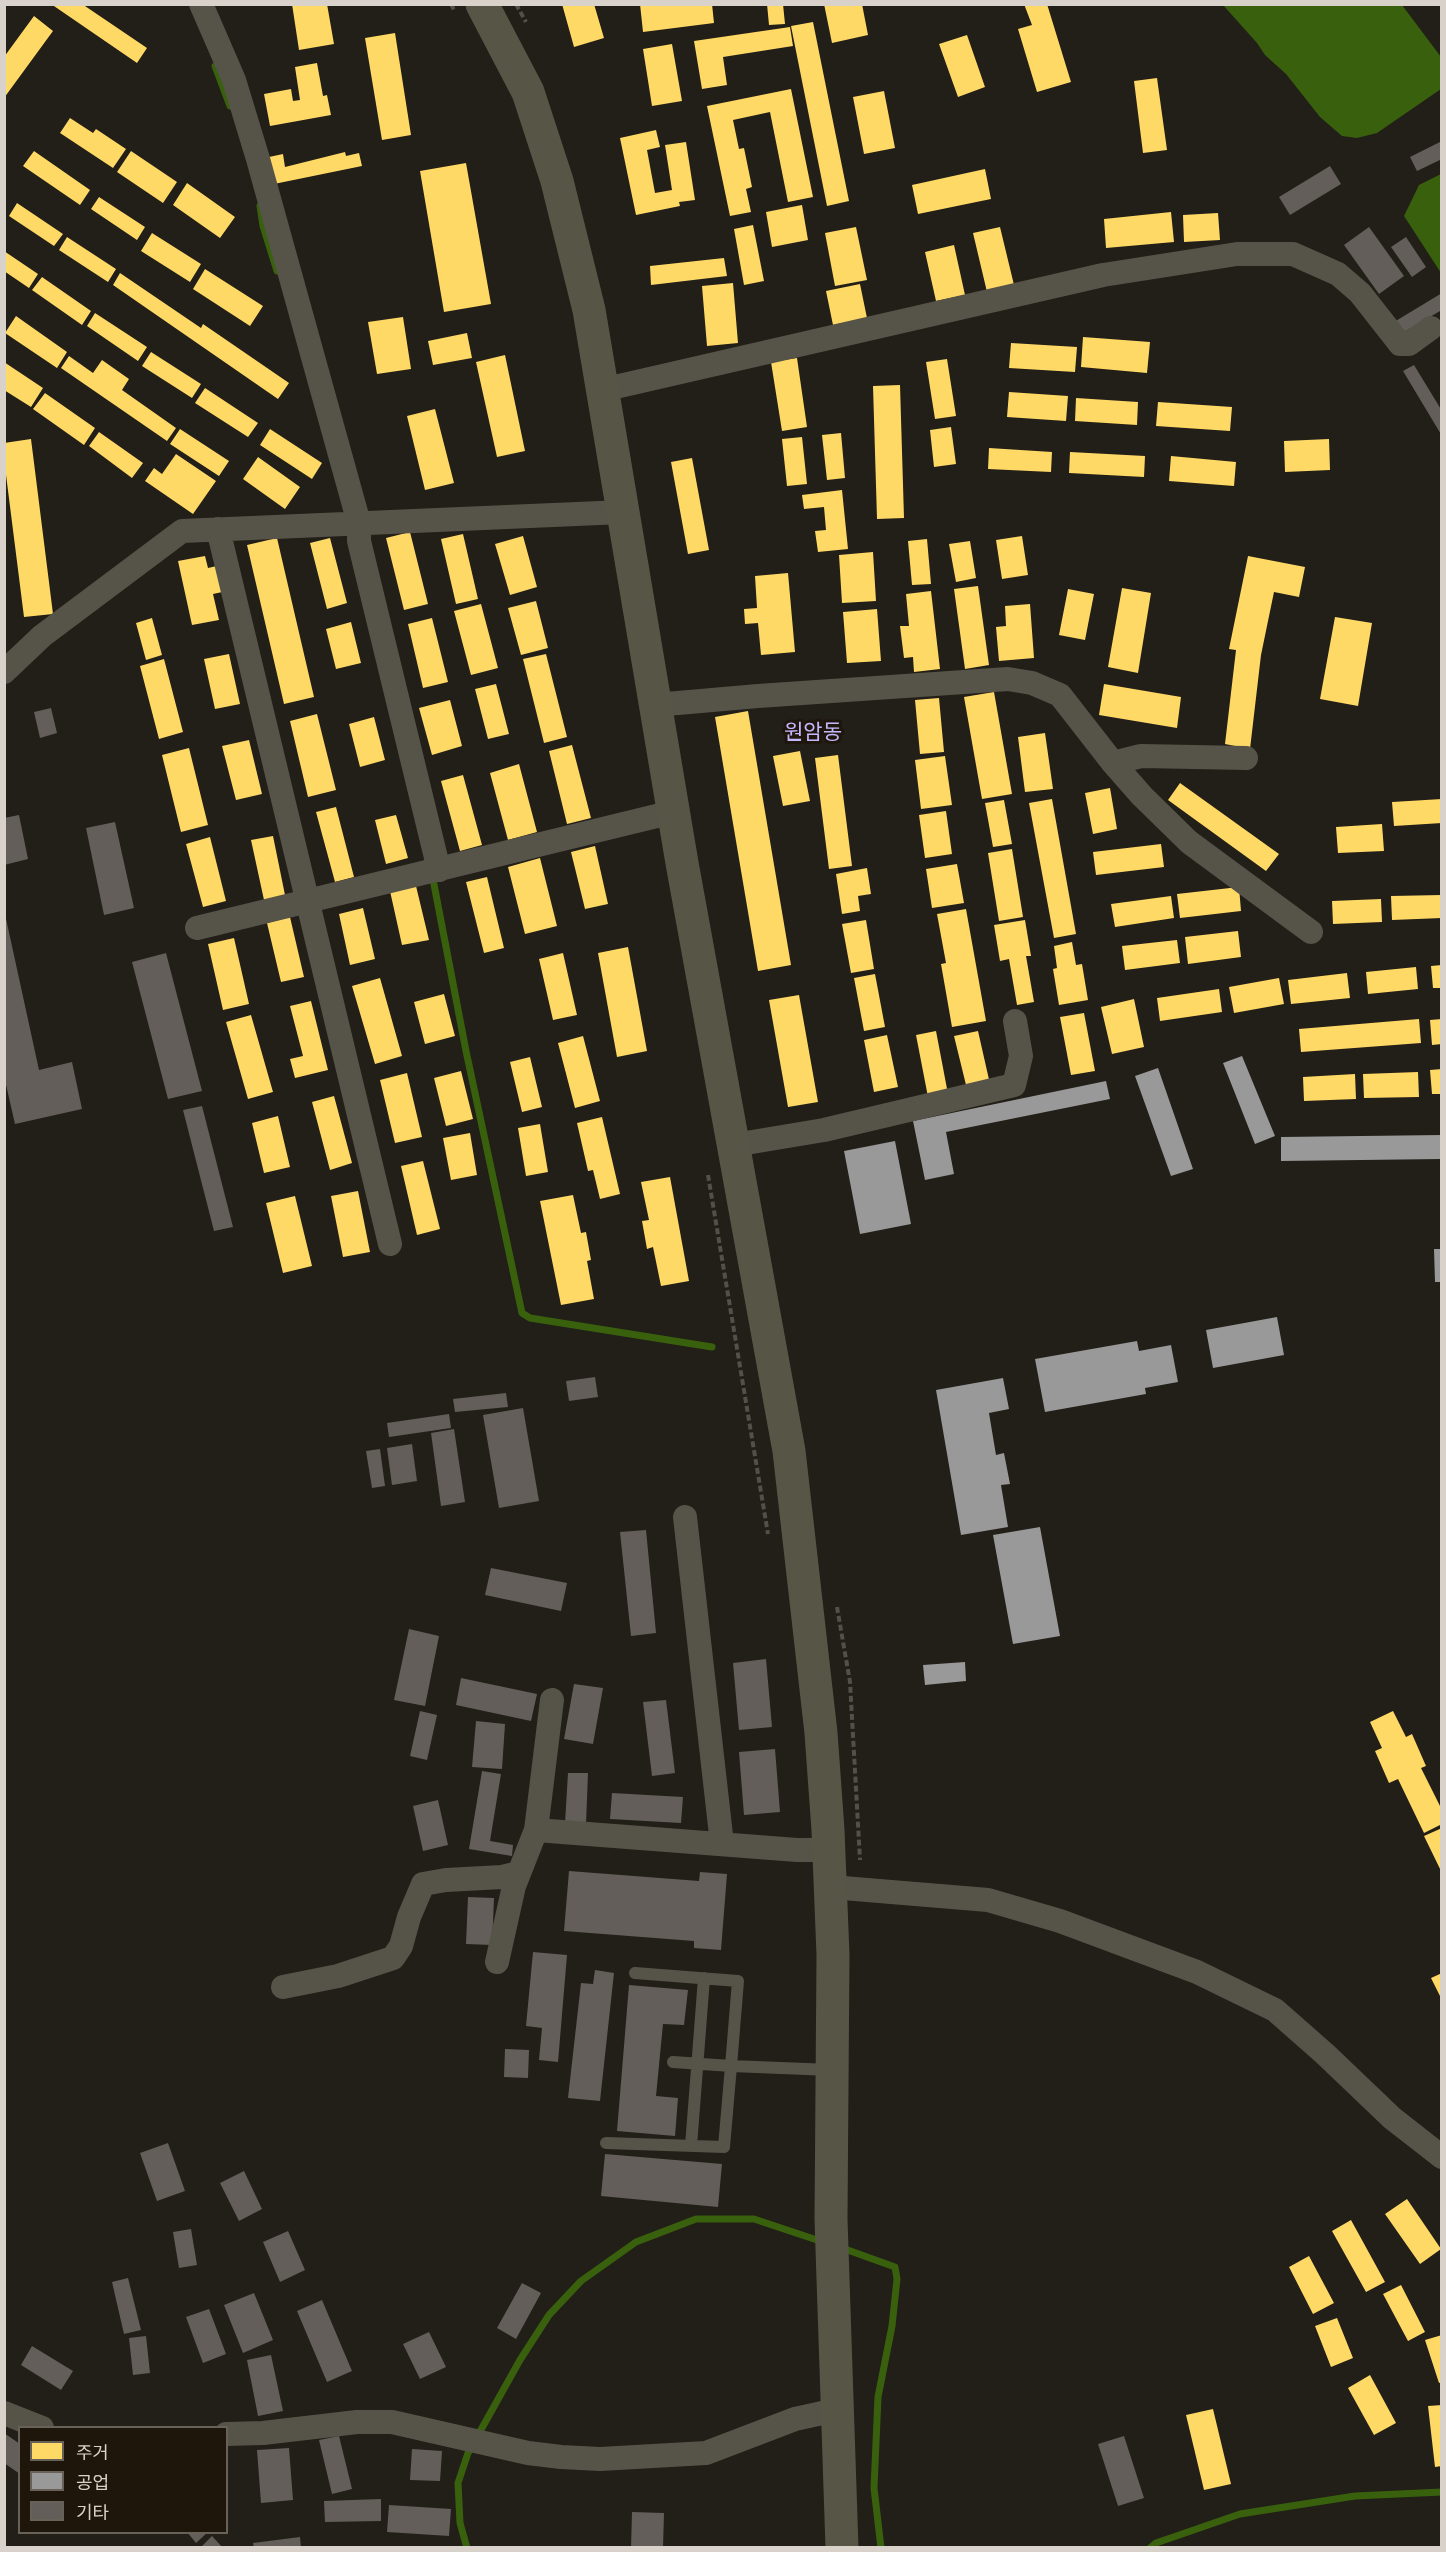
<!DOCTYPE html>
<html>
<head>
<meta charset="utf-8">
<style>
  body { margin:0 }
  #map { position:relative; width:1446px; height:2552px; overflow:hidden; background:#221e18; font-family:"Asap Condensed","Noto Sans KR",sans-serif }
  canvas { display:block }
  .frame { position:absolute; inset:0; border:6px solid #d8d2ca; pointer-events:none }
  .legend { position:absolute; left:18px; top:2426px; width:210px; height:108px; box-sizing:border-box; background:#1e160a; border:2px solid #686157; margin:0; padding:8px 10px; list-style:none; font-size:18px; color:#d8d2ca }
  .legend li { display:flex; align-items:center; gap:12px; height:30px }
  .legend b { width:30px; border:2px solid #686157 }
</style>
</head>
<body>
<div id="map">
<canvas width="1446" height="2552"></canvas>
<div class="frame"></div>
<ul class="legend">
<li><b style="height:16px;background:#ffd966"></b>주거</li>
<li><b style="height:16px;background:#999"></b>공업</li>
<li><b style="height:16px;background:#635e59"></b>기타</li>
</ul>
</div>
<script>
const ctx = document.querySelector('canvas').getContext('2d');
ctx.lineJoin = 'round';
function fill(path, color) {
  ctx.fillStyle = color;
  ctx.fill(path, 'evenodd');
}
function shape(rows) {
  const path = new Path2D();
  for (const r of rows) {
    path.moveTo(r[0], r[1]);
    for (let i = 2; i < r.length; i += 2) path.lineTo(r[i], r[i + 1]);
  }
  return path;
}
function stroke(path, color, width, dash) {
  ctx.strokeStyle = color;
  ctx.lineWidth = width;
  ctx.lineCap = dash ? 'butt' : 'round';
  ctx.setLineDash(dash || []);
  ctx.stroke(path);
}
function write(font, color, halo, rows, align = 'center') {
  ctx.font = font + ' "Asap Condensed","Noto Sans KR",sans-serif';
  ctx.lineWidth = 6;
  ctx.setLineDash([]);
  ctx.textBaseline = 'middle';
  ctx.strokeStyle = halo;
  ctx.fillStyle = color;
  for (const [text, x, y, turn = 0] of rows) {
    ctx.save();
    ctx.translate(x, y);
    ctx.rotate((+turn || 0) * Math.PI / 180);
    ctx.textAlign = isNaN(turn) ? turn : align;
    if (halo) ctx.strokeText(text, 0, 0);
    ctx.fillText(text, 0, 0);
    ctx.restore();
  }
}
fill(shape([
  [1223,5,1402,5,1441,57,1441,89,1377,133,1357,138,1342,136,1320,117,1286,74,1265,55,1257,43],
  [1441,174,1441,273,1404,216,1419,185]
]), '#38600d');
fill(shape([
  [51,4,82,4,147,48,137,63],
  [292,4,327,4,334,44,299,50],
  [562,4,594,4,604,38,574,47],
  [640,4,712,4,714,23,643,32],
  [767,4,783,4,785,24,769,25],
  [824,4,862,4,868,35,832,43],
  [1024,4,1047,4,1071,82,1037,92,1018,29,1032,25],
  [34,16,53,31,4,98,4,57],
  [813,22,849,201,827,206,791,26],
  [790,27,793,46,723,57,727,85,702,89,694,41],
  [395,33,411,135,382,140,365,38],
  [967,35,985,87,958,97,939,44],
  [672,44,682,101,652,106,643,49],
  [317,63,323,96,327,95,331,115,270,126,264,94,291,89,293,101,300,100,295,67],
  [1157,78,1167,150,1143,153,1134,81],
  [791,89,813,197,788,202,770,112,733,120,739,149,744,148,752,187,746,189,751,212,730,216,707,106],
  [884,91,895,148,864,154,853,97],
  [70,118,93,133,96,129,126,149,113,168,60,133],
  [656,130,660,147,647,150,655,193,672,190,665,145,686,142,695,200,679,202,680,206,636,215,620,138],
  [34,151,90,190,80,205,23,166],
  [131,151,177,182,163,203,117,172],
  [345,152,346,156,359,153,362,166,274,184,269,157,283,154,285,167],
  [466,163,491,304,444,312,420,171],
  [985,169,991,199,918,214,912,185],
  [187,183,235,217,220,238,173,205],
  [99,197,145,227,137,240,91,209],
  [17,203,63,234,54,246,9,216],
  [802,205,808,240,772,247,766,212],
  [1171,212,1174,242,1106,248,1104,219],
  [1218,213,1220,240,1184,242,1183,215],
  [753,225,764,281,744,285,734,229],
  [856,227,867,280,835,286,825,233],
  [1000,227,1014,285,987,292,973,233],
  [152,233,201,264,190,282,141,251],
  [67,237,116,269,108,282,59,250],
  [954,245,965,295,936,301,925,252],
  [4,251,38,274,29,288,4,271],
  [724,258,727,276,651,285,650,266],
  [205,269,263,306,250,326,193,289],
  [120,273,201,328,203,324,289,383,278,399,113,285],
  [42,277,91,311,82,325,32,290],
  [733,283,738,343,707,346,702,286],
  [860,284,867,318,833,325,826,291],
  [95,313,147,347,138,361,87,326],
  [16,316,67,352,57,368,5,333],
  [403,317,411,369,377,374,368,322],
  [467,333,472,358,433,365,428,341],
  [1083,337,1150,342,1147,373,1081,367],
  [1011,343,1077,347,1075,372,1009,368],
  [151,352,201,384,192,398,142,366],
  [505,355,525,451,497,457,476,362],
  [69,356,93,373,102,360,129,379,122,390,176,428,167,441,61,368],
  [797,358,807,427,782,431,771,362],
  [947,359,956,416,935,419,926,362],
  [4,362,43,388,31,407,4,390],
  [900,385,904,518,877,519,873,386],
  [205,388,258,423,248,437,195,403],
  [1009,392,1068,396,1066,421,1007,417],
  [45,393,95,428,84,445,33,409],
  [1076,398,1138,402,1137,425,1075,421],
  [1158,402,1232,407,1230,431,1156,426],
  [435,409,454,483,425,490,407,416],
  [951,427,956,464,934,467,930,430],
  [180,429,229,461,219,476,170,444],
  [270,429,322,463,312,479,260,445],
  [99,432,143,463,132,478,89,446],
  [841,433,845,478,827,480,822,435],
  [802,437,807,484,787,486,782,439],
  [31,439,53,614,24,617,4,459,4,443],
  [1329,439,1330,470,1285,472,1284,441],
  [989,448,1052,452,1051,472,988,469],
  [1070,452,1145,456,1144,477,1069,473],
  [176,454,216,481,193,514,145,481,154,468,162,474],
  [1171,456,1236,462,1234,486,1169,481],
  [258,457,300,487,285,509,243,479],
  [692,458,709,550,688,554,671,462],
  [842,490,848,549,818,552,815,531,826,530,824,507,804,509,802,495],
  [410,532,428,604,404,610,386,538],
  [463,534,478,599,456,604,441,539],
  [523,536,537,587,510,595,495,544],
  [1022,536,1028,575,1002,579,996,540],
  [277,538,314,697,284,704,247,545],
  [330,538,347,603,327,609,310,543],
  [927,539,931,584,912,585,908,541],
  [970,541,976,578,956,582,949,544],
  [873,552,876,601,842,603,839,555],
  [205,556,208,568,221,565,227,591,213,594,219,620,192,625,178,561],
  [1248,556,1305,567,1299,597,1274,592,1261,655,1250,749,1225,744,1236,650,1229,649],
  [788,573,795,652,761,655,758,623,745,624,744,609,757,608,755,576],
  [978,586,989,665,965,669,954,589],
  [1122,588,1151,593,1138,673,1108,667],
  [1068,589,1094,594,1085,640,1059,635],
  [931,591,940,669,914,672,913,657,904,658,900,626,909,626,906,594],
  [536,601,548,648,521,655,508,608],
  [481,604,498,668,471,675,454,611],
  [1030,604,1034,658,999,661,996,627,1006,626,1005,606],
  [877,609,881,661,847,663,843,612],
  [1335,617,1372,623,1358,706,1320,699],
  [152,618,162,655,146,660,136,623],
  [432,618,448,682,423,688,408,624],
  [351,622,361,663,336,669,326,629],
  [229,654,240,704,215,709,204,659],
  [546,654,567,737,544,743,523,659],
  [164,659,183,732,159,739,140,666],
  [496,684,509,734,488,739,475,689],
  [1104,684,1181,697,1177,728,1099,715],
  [994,692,1012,794,982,799,964,697],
  [939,698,944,752,920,754,915,700],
  [450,700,462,746,432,755,419,708],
  [748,711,791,965,758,971,715,717],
  [317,714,336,790,308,797,290,721],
  [374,717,385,760,360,767,349,724],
  [1045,733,1053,789,1025,792,1018,737],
  [249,740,262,794,236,800,222,746],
  [572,745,591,818,567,824,549,751],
  [189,748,208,825,181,832,162,755],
  [800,751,810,801,783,806,773,756],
  [838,755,852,866,829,869,815,758],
  [945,756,952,805,921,809,915,760],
  [519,764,537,832,508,840,490,773],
  [463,775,482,845,460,851,441,781],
  [1180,783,1279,854,1266,871,1168,800],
  [1110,788,1117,829,1093,834,1085,793],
  [1052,799,1076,934,1054,938,1029,803],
  [1442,799,1442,823,1394,826,1392,802],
  [1004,800,1012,844,993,847,985,803],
  [336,807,354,877,335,882,316,812],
  [946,811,952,854,925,858,919,815],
  [396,815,408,858,386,864,375,820],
  [1382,824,1384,851,1338,853,1336,827],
  [273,836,285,895,264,900,251,840],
  [210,837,226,901,203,907,186,844],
  [1161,844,1164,867,1096,875,1093,852],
  [595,846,608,904,585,909,571,852],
  [1012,849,1023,917,999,921,988,853],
  [540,858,557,926,525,934,508,867],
  [957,864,964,903,932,908,926,869],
  [867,868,871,894,858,896,860,911,842,914,836,874],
  [487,877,504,948,484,953,466,882],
  [416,886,429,940,402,945,390,891],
  [1239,887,1241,911,1180,918,1177,894],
  [1442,895,1442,918,1392,920,1391,896],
  [1171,896,1174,918,1115,927,1111,904],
  [1381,899,1382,922,1333,924,1332,901],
  [363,908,375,959,350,965,339,914],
  [966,909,986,1021,952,1027,941,964,946,963,937,914],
  [290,917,304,977,281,982,267,923],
  [866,920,874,969,851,973,842,924],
  [1025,920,1031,956,1026,956,1034,1002,1017,1005,1009,959,1000,961,994,925],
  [1238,931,1241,957,1188,964,1185,937],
  [234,938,249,1004,223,1010,208,944],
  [1177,940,1180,963,1125,970,1122,946],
  [1072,942,1076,965,1082,964,1088,1000,1059,1005,1053,969,1057,968,1054,946],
  [628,947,647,1051,617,1057,598,953],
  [563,953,577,1015,553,1020,539,959],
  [1442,965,1442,988,1433,988,1431,966],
  [1416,967,1418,989,1368,994,1366,972],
  [1347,973,1350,998,1291,1004,1288,980],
  [875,974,885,1027,864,1031,854,978],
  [380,978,402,1056,375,1064,352,986],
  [1279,978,1284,1004,1234,1013,1229,987],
  [1219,989,1222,1012,1160,1021,1157,998],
  [444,994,455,1036,425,1044,414,1002],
  [799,995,818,1102,788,1107,769,1000],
  [1134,999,1144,1047,1112,1054,1101,1007],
  [311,1001,328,1070,295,1078,290,1059,303,1056,290,1006],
  [1084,1013,1095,1071,1071,1075,1060,1017],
  [251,1015,273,1092,248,1099,226,1022],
  [1419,1019,1421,1043,1301,1052,1299,1029],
  [1442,1019,1442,1044,1432,1045,1430,1020],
  [936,1031,948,1094,928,1097,916,1035],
  [978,1031,990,1084,967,1089,954,1036],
  [887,1035,898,1087,874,1092,864,1040],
  [583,1036,600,1101,575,1108,558,1043],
  [530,1057,542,1107,522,1112,510,1062],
  [1442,1069,1442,1094,1432,1094,1430,1070],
  [461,1071,473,1119,446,1126,434,1078],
  [1418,1072,1419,1097,1364,1098,1363,1074],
  [407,1073,422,1137,395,1143,380,1080],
  [1355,1074,1356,1099,1304,1101,1303,1077],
  [334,1096,352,1163,330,1170,312,1102],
  [278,1116,290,1167,264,1173,252,1123],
  [602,1117,620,1194,600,1199,593,1170,588,1171,577,1123],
  [540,1124,548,1172,526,1176,518,1128],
  [470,1133,477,1175,451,1180,443,1138],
  [423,1161,440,1229,417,1235,401,1166],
  [670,1177,689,1281,661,1286,653,1247,647,1249,642,1221,649,1220,641,1182],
  [358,1191,370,1252,343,1257,331,1196],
  [573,1195,581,1233,586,1232,591,1260,587,1261,594,1299,561,1305,540,1201],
  [295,1196,312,1266,283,1273,266,1203],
  [1393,1711,1406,1737,1412,1734,1426,1766,1421,1768,1442,1810,1442,1824,1424,1833,1398,1779,1389,1783,1375,1751,1382,1748,1370,1722],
  [1442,1828,1442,1873,1424,1836],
  [1442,1973,1442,2000,1431,1978],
  [1407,2199,1441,2249,1420,2264,1385,2214],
  [1351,2220,1385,2282,1366,2292,1332,2231],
  [1309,2256,1334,2303,1313,2314,1289,2267],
  [1401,2285,1425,2332,1408,2341,1383,2294],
  [1337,2318,1353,2358,1331,2367,1315,2326],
  [1442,2335,1442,2382,1439,2383,1425,2340],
  [1370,2375,1396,2423,1374,2435,1348,2388],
  [1442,2405,1442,2466,1435,2467,1428,2406],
  [1213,2409,1231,2484,1204,2490,1186,2415]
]), '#ffd966');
fill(shape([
  [1242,1056,1275,1136,1255,1144,1223,1063],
  [1158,1068,1193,1169,1171,1176,1135,1076],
  [1106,1081,1110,1099,946,1132,954,1174,925,1180,913,1121],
  [1442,1135,1442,1159,1281,1161,1281,1137],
  [895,1141,911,1224,860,1234,844,1151],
  [1434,1249,1442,1249,1442,1282,1435,1282],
  [1277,1317,1284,1355,1213,1368,1206,1330],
  [1137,1341,1139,1351,1171,1345,1178,1382,1145,1388,1146,1394,1045,1412,1035,1359],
  [1003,1378,1009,1409,989,1413,996,1455,1004,1453,1010,1484,1001,1485,1008,1527,961,1535,936,1390],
  [1040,1527,1060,1636,1013,1644,993,1535],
  [965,1662,966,1681,925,1685,923,1665]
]), '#999');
stroke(shape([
  [215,66,230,106],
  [260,206,263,226,277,271],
  [432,874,466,1051,522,1313,530,1318,712,1347],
  [842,2248,895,2267,897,2279,892,2326,878,2397,874,2488,881,2548],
  [467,2548,460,2523,458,2483,468,2453,520,2360,549,2315,581,2281,636,2242,696,2219,754,2219,823,2242],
  [1150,2548,1156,2543,1240,2514,1355,2496,1442,2492]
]), '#38600d', 7);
fill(shape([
  [1442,141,1442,159,1417,171,1410,157],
  [1330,166,1341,184,1290,215,1279,197],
  [1369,227,1404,276,1379,294,1344,245],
  [1406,237,1426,267,1412,277,1391,247],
  [1442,293,1442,314,1440,311,1401,334,1394,322],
  [1414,365,1442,411,1442,436,1403,371],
  [51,708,57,733,40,738,34,712],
  [19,815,28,859,4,865,4,818],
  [115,822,134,908,104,915,86,828],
  [5,914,39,1070,72,1062,82,1109,15,1124,4,1076],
  [166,953,202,1091,168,1099,132,962],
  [202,1106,233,1227,214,1231,183,1110],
  [595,1377,598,1397,569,1401,566,1381],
  [506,1393,508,1407,455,1412,453,1399],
  [523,1408,539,1501,499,1508,483,1415],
  [449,1414,451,1428,389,1437,387,1423],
  [454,1429,465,1502,441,1506,431,1433],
  [412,1444,417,1481,392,1485,387,1448],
  [380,1449,385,1486,372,1488,366,1451],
  [646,1530,656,1633,631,1636,620,1532],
  [491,1568,567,1583,561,1611,485,1595],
  [409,1629,439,1636,425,1706,394,1700],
  [766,1659,772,1727,739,1730,733,1663],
  [461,1678,537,1694,531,1721,456,1705],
  [574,1684,603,1688,593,1744,564,1739],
  [666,1700,675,1773,652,1776,643,1702],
  [420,1711,437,1715,427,1760,410,1756],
  [476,1721,505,1724,502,1769,472,1767],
  [775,1749,780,1812,744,1815,739,1752],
  [482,1771,501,1774,490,1841,513,1845,512,1856,469,1849],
  [568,1773,588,1773,586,1824,565,1823],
  [612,1793,683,1797,681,1823,610,1819],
  [438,1800,448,1845,423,1851,413,1806],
  [569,1871,699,1881,700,1872,727,1874,721,1950,694,1948,694,1941,564,1931],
  [468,1897,494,1898,492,1945,466,1944],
  [533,1952,567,1955,558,2062,539,2060,542,2028,526,2026],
  [595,1970,614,1973,600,2101,568,2098,581,1983,593,1984],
  [629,1985,688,1990,684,2025,663,2024,656,2096,678,2098,675,2136,617,2131],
  [505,2049,529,2050,528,2078,504,2077],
  [168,2143,185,2191,157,2201,140,2153],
  [605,2154,722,2164,718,2207,601,2196],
  [244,2171,262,2209,239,2221,220,2183],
  [191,2229,197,2265,179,2268,173,2232],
  [288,2231,305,2270,280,2282,263,2242],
  [128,2278,141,2330,124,2334,112,2282],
  [522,2283,541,2293,516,2339,497,2328],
  [254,2293,273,2340,243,2353,224,2305],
  [322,2300,352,2371,327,2382,297,2311],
  [209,2309,226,2354,203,2363,186,2317],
  [429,2332,446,2367,420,2379,403,2344],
  [146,2336,150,2373,133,2375,129,2338],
  [32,2346,73,2371,61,2390,21,2365],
  [271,2355,283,2411,258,2416,247,2360],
  [4,2433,20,2444,20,2474,4,2463],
  [339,2436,352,2489,332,2494,319,2440],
  [1124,2436,1144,2498,1118,2506,1098,2444],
  [289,2448,293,2500,261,2503,257,2450],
  [412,2449,442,2451,440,2481,410,2480],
  [381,2499,381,2521,325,2522,324,2501],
  [389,2505,451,2509,449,2536,387,2532],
  [632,2512,664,2513,663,2548,631,2548],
  [187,2532,208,2532,196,2543],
  [212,2536,223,2548,200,2548],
  [300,2537,301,2548,254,2548,253,2543]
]), '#635e59');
stroke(shape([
  [451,4,455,12],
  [516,4,526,22],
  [708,1175,768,1534],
  [837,1607,850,1682,860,1860]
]), '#535047', 4, [6, 3]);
stroke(shape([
  [635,1973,738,1981,731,2066,673,2062],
  [606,2143,724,2147,731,2066,831,2070],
  [691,2146,704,1978]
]), '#565448', 12);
stroke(shape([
  [201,4,234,80,258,159,359,523,359,541,439,870],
  [602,390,1103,275,1237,254,1293,254,1338,274,1360,293,1400,344,1409,344,1431,328],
  [218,529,390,1244],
  [4,672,42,636,182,531,623,512],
  [655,705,758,696,1008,679,1032,683,1060,695,1113,763,1142,796,1189,842,1311,932],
  [1113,763,1141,756,1246,758],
  [197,928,673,812],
  [734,1145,824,1130,1014,1085,1021,1056,1015,1021],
  [685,1517,722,1844],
  [536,1830,797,1850,829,1850],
  [831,1887,988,1900,1060,1921,1197,1972,1275,2010,1325,2054,1392,2118,1442,2157],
  [497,1962,514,1886,536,1830,552,1700],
  [283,1987,338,1976,393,1958,401,1946,409,1917,423,1884,446,1880,502,1877,519,1873],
  [4,2413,42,2428],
  [226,2434,263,2433,357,2422,392,2422,528,2453,561,2457,600,2459,706,2453,795,2419,836,2410]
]), '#565448', 24);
stroke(shape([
  [482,4,528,92,557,181,589,310,682,863,789,1451,821,1733,828,1830,833,1955,831,2219,842,2548]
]), '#575546', 33);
write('21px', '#c5b7fe', '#1e160a', [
  ["원암동",813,732]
]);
</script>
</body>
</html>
